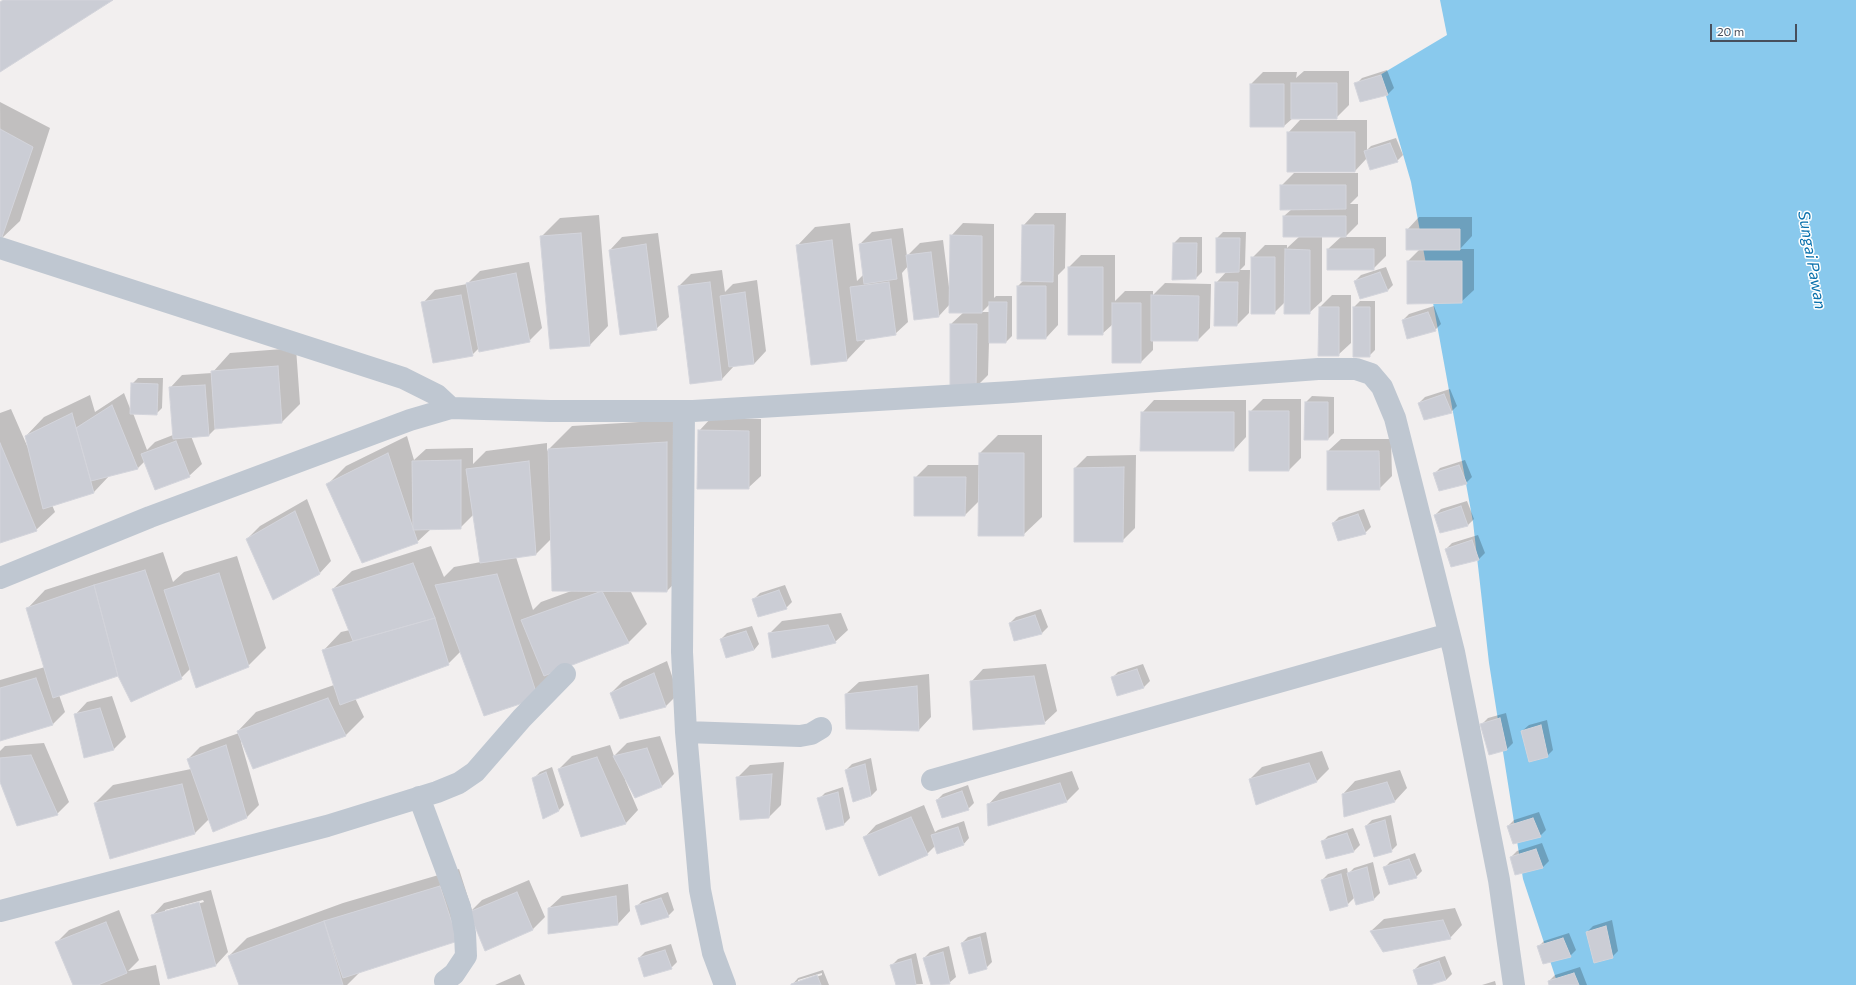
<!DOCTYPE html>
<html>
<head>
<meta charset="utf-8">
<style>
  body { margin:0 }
  #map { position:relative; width:1856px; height:985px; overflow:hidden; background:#f2efef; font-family:Commissioner,sans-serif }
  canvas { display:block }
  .scale { position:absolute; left:1710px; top:24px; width:87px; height:18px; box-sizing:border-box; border:2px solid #474f5d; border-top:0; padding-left:5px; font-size:12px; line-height:14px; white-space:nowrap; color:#474f5d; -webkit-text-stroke:3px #fff; paint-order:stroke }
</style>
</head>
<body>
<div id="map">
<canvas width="1856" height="985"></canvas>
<div class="scale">20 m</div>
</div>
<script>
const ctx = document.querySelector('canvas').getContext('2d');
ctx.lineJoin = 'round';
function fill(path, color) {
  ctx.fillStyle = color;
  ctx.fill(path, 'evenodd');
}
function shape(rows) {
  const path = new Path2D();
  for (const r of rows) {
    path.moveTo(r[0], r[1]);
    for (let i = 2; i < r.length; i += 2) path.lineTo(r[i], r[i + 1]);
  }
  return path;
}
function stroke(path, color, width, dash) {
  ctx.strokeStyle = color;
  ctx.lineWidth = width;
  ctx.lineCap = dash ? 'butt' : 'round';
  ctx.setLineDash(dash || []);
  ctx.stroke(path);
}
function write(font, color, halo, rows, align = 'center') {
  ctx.font = font + ' Commissioner,sans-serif';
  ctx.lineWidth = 3;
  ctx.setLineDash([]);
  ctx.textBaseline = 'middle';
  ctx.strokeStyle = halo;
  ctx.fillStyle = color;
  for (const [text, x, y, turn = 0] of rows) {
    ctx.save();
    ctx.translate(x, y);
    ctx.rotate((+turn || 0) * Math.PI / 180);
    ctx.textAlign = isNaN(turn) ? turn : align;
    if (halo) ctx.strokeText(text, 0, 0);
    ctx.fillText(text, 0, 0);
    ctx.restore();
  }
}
fill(shape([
  [1440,0,1856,0,1856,985,1558,985,1523,879,1489,663,1473,522,1411,182,1380,75,1447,35]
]), '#89c9ed');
fill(shape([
  [1387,70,1394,88,1388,94,1361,101,1356,84,1362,78],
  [1304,71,1349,71,1349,105,1336,118,1293,118,1284,126,1251,84,1263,72,1297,72,1296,78],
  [0,102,50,128,20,221,1,239],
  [1300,120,1367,120,1367,150,1371,146,1396,138,1403,155,1397,161,1367,158,1355,171,1288,133],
  [1294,173,1358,173,1358,196,1350,204,1358,204,1358,224,1345,237,1386,237,1386,256,1373,269,1328,249,1342,236,1322,236,1322,301,1309,313,1285,302,1274,313,1252,258,1265,245,1287,245,1287,248,1300,236,1284,216,1292,209,1281,186],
  [1035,213,1066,213,1065,268,1058,275,1058,325,1046,338,1018,286,1024,280,1023,226],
  [599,215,608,326,590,345,541,237,560,218],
  [1419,217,1472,217,1472,236,1460,249,1474,249,1474,290,1461,302,1408,261,1420,249,1407,230],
  [850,223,857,281,864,274,860,244,872,232,903,228,907,256,920,243,943,240,949,287,951,236,963,223,994,224,994,298,996,296,1012,296,1012,336,1006,342,989,342,988,375,976,387,951,324,964,312,950,304,939,316,908,266,902,273,908,322,895,334,865,339,865,341,847,360,797,246,815,227],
  [990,304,990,312,982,312],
  [1223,232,1246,232,1245,265,1240,270,1250,270,1249,313,1237,325,1216,283,1227,271,1217,238],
  [658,233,669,317,656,329,610,250,622,237],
  [1180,237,1202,237,1202,272,1196,278,1174,243],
  [1081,255,1115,255,1115,301,1125,291,1153,291,1153,295,1165,283,1211,284,1210,328,1198,340,1153,340,1153,350,1141,362,1113,324,1102,334,1069,267],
  [529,262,542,328,529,341,479,348,472,355,423,303,435,290,467,284,480,271],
  [1386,267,1393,285,1387,291,1355,281,1361,275],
  [722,270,725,292,733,284,757,280,766,351,754,364,734,366,722,379,679,286,691,274],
  [1332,295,1351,295,1351,343,1338,355,1320,307],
  [1360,301,1375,301,1375,350,1369,356,1354,356,1354,307],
  [1434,306,1441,324,1435,330,1403,320,1409,314],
  [296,348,300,404,282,422,216,428,209,435,191,436,202,464,189,476,145,461,137,469,110,475,94,492,52,505,55,512,36,530,0,542,0,413,11,409,28,448,26,436,44,417,90,395,95,412,124,393,131,411,132,384,138,378,163,378,162,408,156,414,133,413,147,450,155,442,173,435,170,388,182,375,212,373,230,353],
  [1450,389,1457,406,1451,412,1419,403,1425,397],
  [1312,396,1334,397,1334,433,1328,439,1306,439,1306,402],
  [1263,399,1301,399,1301,458,1289,470,1250,412],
  [1154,400,1246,400,1246,437,1234,450,1142,413],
  [711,418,761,419,761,476,748,488,699,431],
  [690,419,690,567,667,591,630,590,647,624,629,642,553,671,537,697,461,651,448,664,355,698,364,717,346,735,241,742,259,805,247,817,213,831,209,819,195,833,110,858,95,803,113,785,191,769,188,759,200,747,239,733,238,731,256,712,334,685,323,651,341,632,350,630,333,589,352,571,431,546,444,577,454,567,481,562,474,514,460,528,431,529,417,542,328,484,346,466,407,436,414,460,426,449,473,448,473,464,486,451,547,443,547,451,572,426],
  [551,539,574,590,541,602,533,610,516,557,536,554],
  [998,435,1042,435,1042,517,1023,535,979,501,965,515,915,515,915,478,928,465,979,465,980,453],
  [1341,439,1391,439,1392,476,1379,489,1328,451],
  [1136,455,1135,528,1122,541,1075,468,1087,456],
  [1465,460,1472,477,1466,483,1434,474,1440,468],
  [307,499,331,561,319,574,247,539,260,526],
  [1467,501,1474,519,1468,525,1441,532,1435,515,1441,509],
  [1364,509,1371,527,1365,533,1333,523,1339,517],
  [1478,535,1485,553,1479,559,1452,566,1446,549,1452,543],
  [163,552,173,582,184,572,237,556,266,648,248,666,190,669,181,678,118,674,59,695,65,712,53,724,0,740,0,680,45,667,27,609,45,590],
  [785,585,792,602,786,608,754,599,760,593],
  [1041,609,1048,627,1042,633,1015,640,1010,623,1016,617],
  [841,613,848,630,835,642,769,634,782,621],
  [752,626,759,644,754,650,721,639,727,633],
  [667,661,678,694,666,706,611,693,623,681],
  [1046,664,1057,711,1044,723,971,682,983,669],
  [1143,664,1150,681,1144,687,1117,695,1112,678,1118,672],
  [929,674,931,717,919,730,846,694,859,682],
  [112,696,126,737,113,750,75,715,87,702],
  [1506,713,1513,743,1507,749,1482,724,1488,718],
  [1547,720,1553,750,1547,756,1522,731,1529,725],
  [660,736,674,774,662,786,625,780,638,810,626,823,581,836,559,769,572,756,610,745,614,756,627,743],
  [44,743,69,802,57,814,0,779,0,751,5,746],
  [1322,751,1329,769,1317,781,1250,779,1262,767],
  [871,758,877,790,871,796,846,770,852,764],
  [784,762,781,805,769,817,737,778,750,765],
  [552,767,564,805,558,811,534,778,540,772],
  [1400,770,1407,788,1395,801,1345,816,1343,794,1355,781],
  [1072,771,1079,789,1067,801,989,824,988,805,1000,792],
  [968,785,974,803,968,809,937,800,943,794],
  [843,787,850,818,844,824,827,829,819,799,825,793],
  [924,805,935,832,938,830,964,821,969,838,963,845,935,846,927,854,864,838,876,825],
  [1539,812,1546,830,1540,836,1508,826,1514,820],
  [1391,815,1397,845,1391,851,1366,826,1372,820],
  [1353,828,1360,845,1354,851,1327,858,1322,842,1328,836],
  [1542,843,1549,861,1543,867,1516,874,1511,857,1517,851],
  [1415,853,1422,871,1416,877,1384,868,1390,862],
  [1373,862,1380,893,1374,899,1355,897,1347,905,1322,880,1328,874,1347,868,1348,874,1354,868],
  [459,869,472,910,482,900,529,880,545,917,533,929,485,950,474,923,362,970,347,985,240,985,229,956,247,938,343,903],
  [628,884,630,911,618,924,549,908,562,896],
  [211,890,228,952,216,965,152,916,164,903],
  [203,900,204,902,165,913,165,910],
  [668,892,674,910,668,916,636,907,642,901],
  [1455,908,1462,925,1450,938,1371,931,1384,919],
  [119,910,139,960,128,971,156,965,160,985,74,985,57,942,69,930],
  [1612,920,1618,951,1612,957,1587,932,1593,926],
  [986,932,992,962,986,968,962,943,968,937],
  [1569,933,1576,950,1570,956,1538,947,1544,941],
  [671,944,677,962,671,968,639,958,645,952],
  [949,946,956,977,949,983,932,985,924,958,930,952],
  [916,953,923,984,897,985,892,965,898,959],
  [1445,956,1452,974,1446,980,1419,985,1414,970,1420,964],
  [1580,967,1587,985,1551,985,1549,981,1555,975],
  [823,970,829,985,792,985,798,978],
  [822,973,822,975,798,983,798,980],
  [520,974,525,985,495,985],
  [1495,981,1496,985,1482,985]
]), '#0003');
const building = shape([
  [3,0,113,0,0,72,0,2,3,0],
  [1381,75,1388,95,1360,102,1354,83,1381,75],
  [1291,83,1337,83,1337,119,1291,119,1291,83],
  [1250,84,1284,84,1284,127,1250,127,1250,84],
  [0,129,33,147,1,240,0,240,0,129],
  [1287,132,1355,132,1355,172,1287,172,1287,132],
  [1390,143,1398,162,1370,170,1364,151,1390,143],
  [1280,185,1346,185,1346,209,1280,210,1280,185],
  [1283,216,1346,216,1346,237,1283,237,1283,216],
  [1022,225,1054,225,1053,282,1021,281,1022,225],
  [1406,229,1460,229,1460,250,1406,250,1406,229],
  [581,233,590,346,550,349,540,236,581,233],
  [950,235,982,236,982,313,949,313,950,235],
  [1216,238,1240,238,1239,272,1216,273,1216,238],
  [891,239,897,279,864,284,859,244,891,239],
  [832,240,847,361,811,365,796,245,832,240],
  [1173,243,1197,243,1196,279,1172,280,1173,243],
  [646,244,657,330,620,335,609,250,646,244],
  [1285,249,1310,250,1310,314,1284,314,1285,249],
  [1327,249,1374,249,1374,270,1327,270,1327,249],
  [931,252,939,317,914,320,906,255,931,252],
  [1251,257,1275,257,1275,314,1251,314,1251,257],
  [1407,261,1462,261,1462,303,1407,304,1407,261],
  [1068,267,1103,267,1103,335,1068,335,1068,267],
  [1380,272,1388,291,1360,299,1354,281,1380,272],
  [516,273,530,342,479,352,466,283,516,273],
  [710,282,722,380,690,384,678,286,710,282],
  [889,282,896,335,857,341,850,287,889,282],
  [1215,282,1238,282,1237,326,1214,326,1215,282],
  [1017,286,1046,286,1046,339,1017,339,1017,286],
  [745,292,754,364,729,367,720,296,745,292],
  [461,295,473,356,433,363,421,302,461,295],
  [1151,295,1199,296,1198,341,1151,341,1151,295],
  [989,302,1007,302,1006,343,989,343,989,302],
  [1112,303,1141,303,1141,363,1112,363,1112,303],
  [1319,307,1339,307,1339,356,1318,356,1319,307],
  [1353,307,1370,307,1370,357,1353,357,1353,307],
  [1428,312,1436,331,1407,339,1402,320,1428,312],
  [950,324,977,324,976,388,950,388,950,324],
  [278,366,282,423,215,429,211,371,278,366],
  [131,383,158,384,157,415,130,414,131,383],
  [205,385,209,436,173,439,169,387,205,385],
  [1444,394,1452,413,1424,420,1418,403,1444,394],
  [1305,402,1328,402,1328,440,1304,440,1305,402],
  [112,405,138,469,91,481,76,428,112,405],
  [1249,411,1289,411,1289,471,1249,471,1249,411],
  [1141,412,1234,412,1234,451,1140,451,1141,412],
  [72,413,94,493,43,509,25,436,72,413],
  [698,430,749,431,749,489,697,489,698,430],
  [176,441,190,477,155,490,141,454,176,441],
  [667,442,667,592,552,591,548,449,667,442],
  [0,443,37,531,0,543,0,443],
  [1327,451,1379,451,1380,490,1327,490,1327,451],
  [388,453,418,543,362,563,326,484,388,453],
  [979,453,1024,453,1024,536,978,536,979,453],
  [461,460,461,529,413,530,412,461,461,460],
  [529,461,536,555,480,563,466,469,529,461],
  [1459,465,1467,484,1439,491,1433,473,1459,465],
  [1124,467,1123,542,1074,542,1074,468,1124,467],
  [914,477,966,477,965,516,914,516,914,477],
  [1461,506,1468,526,1440,533,1434,515,1461,506],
  [295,511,320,574,273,600,246,539,295,511],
  [1358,514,1366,534,1338,541,1332,523,1358,514],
  [1472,540,1479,560,1451,567,1445,549,1472,540],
  [413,563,435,618,353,641,332,589,413,563],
  [145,570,182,679,131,702,118,676,94,585,145,570],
  [219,573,249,667,196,688,164,590,219,573],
  [497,574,538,698,484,716,435,585,497,574],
  [94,585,118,676,53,698,26,608,94,585],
  [779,590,787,609,758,617,752,599,779,590],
  [602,591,629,643,544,676,521,620,602,591],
  [1035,615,1042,634,1014,641,1009,623,1035,615],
  [435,618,449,665,340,705,322,650,435,618],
  [828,625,836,643,772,658,768,633,828,625],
  [746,631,754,650,726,658,720,639,746,631],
  [1137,669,1144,688,1117,696,1111,677,1137,669],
  [654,673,666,707,620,719,610,693,654,673],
  [1034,676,1045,724,973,730,970,681,1034,676],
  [36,678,53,725,0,741,0,688,36,678],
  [917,686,919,731,846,729,845,694,917,686],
  [328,698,346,736,253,769,237,731,328,698],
  [100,708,114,750,84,758,74,714,100,708],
  [1500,718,1507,750,1489,755,1480,724,1500,718],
  [1541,725,1548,757,1529,762,1521,731,1541,725],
  [226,745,247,818,213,832,187,759,226,745],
  [647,748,662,787,635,798,613,756,647,748],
  [31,755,58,815,17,826,0,782,0,758,31,755],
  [597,757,626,824,581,837,558,769,597,757],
  [1309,763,1317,782,1256,805,1249,779,1309,763],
  [865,764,871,796,853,802,845,770,865,764],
  [546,772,559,811,543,819,532,778,546,772],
  [772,774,769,818,740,820,736,777,772,774],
  [1387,782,1395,802,1344,817,1342,794,1387,782],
  [1060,783,1067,802,988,826,987,804,1060,783],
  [182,784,195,834,110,859,94,803,182,784],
  [962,791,969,810,942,818,936,800,962,791],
  [838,792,844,825,826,830,817,798,838,792],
  [911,817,928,855,879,876,863,837,911,817],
  [1533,818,1541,837,1513,844,1507,826,1533,818],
  [1385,820,1392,852,1374,857,1365,826,1385,820],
  [958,827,964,845,937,854,931,835,958,827],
  [1347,833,1354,852,1326,859,1321,841,1347,833],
  [1536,849,1543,868,1515,875,1510,857,1536,849],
  [1409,859,1417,878,1389,885,1383,867,1409,859],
  [1367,867,1374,900,1356,905,1347,873,1367,867],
  [1341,874,1348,906,1330,911,1321,880,1341,874],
  [440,886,458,941,343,978,324,921,440,886],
  [517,892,533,930,485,951,469,912,517,892],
  [616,896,618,925,548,934,548,908,616,896],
  [661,898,669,917,641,925,635,906,661,898],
  [199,902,216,966,168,979,151,915,199,902],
  [1443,920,1451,939,1383,952,1370,931,1443,920],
  [324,921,343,985,239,985,228,956,324,921],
  [106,922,127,973,98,985,73,985,55,942,106,922],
  [1606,926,1613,958,1594,963,1586,932,1606,926],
  [980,937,987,969,969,974,961,943,980,937],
  [1563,938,1571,957,1543,964,1537,946,1563,938],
  [665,950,672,969,644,977,638,958,665,950],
  [943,952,950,984,931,985,923,958,943,952],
  [911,959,916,985,896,985,890,965,911,959],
  [1439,961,1446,980,1430,985,1418,985,1413,970,1439,961],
  [1574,973,1579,985,1549,985,1548,981,1574,973],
  [817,975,821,985,791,985,791,984,817,975]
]);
fill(building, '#cbcdd5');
stroke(building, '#d3d4db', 1);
stroke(shape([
  [0,248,403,378,437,395,451,408],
  [684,411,682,652,686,732,700,890,713,953,725,985],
  [0,578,150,517,410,420,451,408,550,411,693,411,1012,392,1318,369,1356,369,1371,374,1382,387,1395,418,1454,652,1499,880,1514,985],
  [686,732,800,736,811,734,821,728],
  [932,780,1449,634],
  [419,797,460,907,465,933,466,956,454,974,445,981],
  [0,911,327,826,437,792,459,783,475,772,522,718,565,674]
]), '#bfc7d1', 22);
write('italic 16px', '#0a71ac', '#fff', [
  ["Sungai Pawan",1812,260,80]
]);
</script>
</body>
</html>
